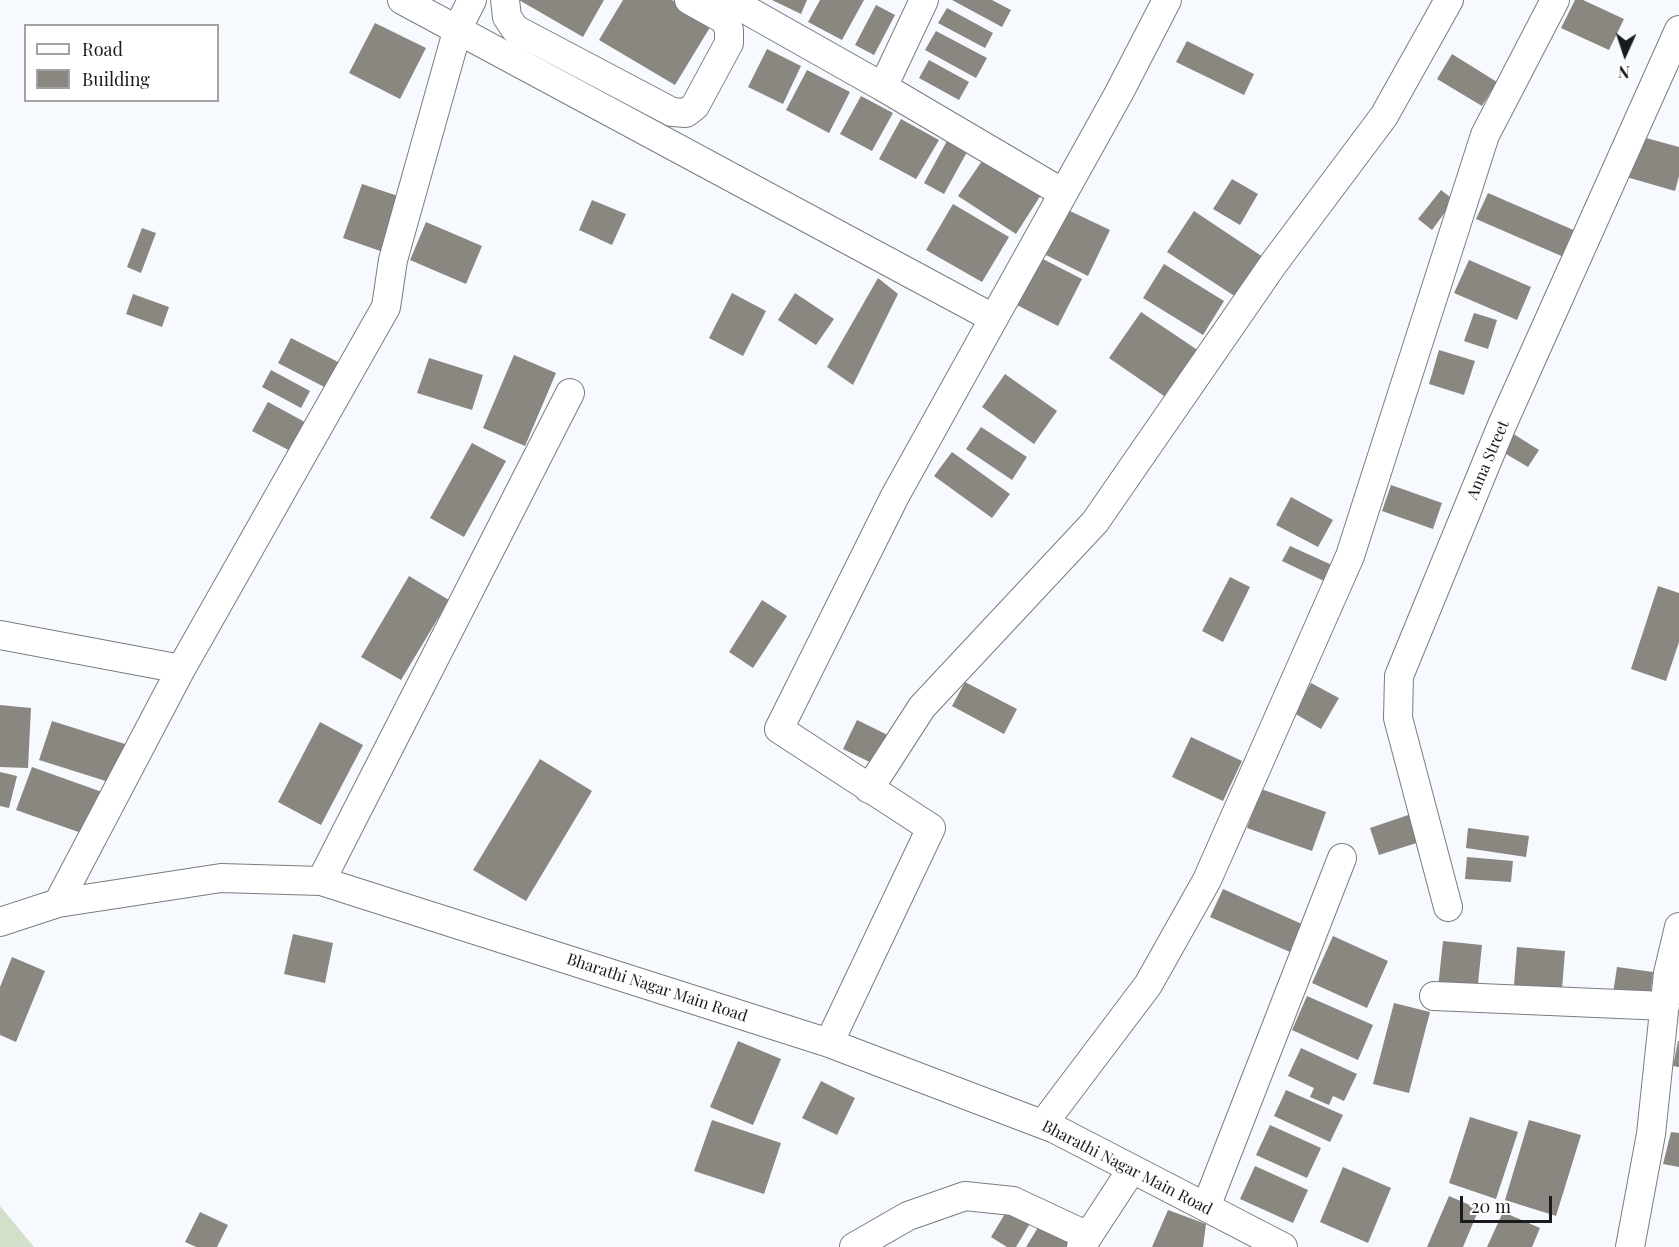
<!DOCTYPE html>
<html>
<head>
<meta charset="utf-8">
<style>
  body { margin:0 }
  #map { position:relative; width:1679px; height:1247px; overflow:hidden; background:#f6faff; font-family:"Playfair Display",serif }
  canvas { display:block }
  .legend { position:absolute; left:24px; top:24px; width:195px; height:78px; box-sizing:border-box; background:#fff; border:2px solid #a3a3a4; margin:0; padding:8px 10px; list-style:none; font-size:18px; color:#181a1c }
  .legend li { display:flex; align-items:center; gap:12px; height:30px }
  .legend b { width:30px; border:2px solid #a3a3a4 }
  .north { position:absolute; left:1595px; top:24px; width:60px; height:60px; -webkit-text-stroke:4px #fff; paint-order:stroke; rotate:183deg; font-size:16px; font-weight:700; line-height:24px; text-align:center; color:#181a1c }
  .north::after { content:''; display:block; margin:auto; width:21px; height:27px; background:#181a1c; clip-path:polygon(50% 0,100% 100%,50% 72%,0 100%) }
  .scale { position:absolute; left:1460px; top:1196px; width:92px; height:27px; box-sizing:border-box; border:3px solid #181a1c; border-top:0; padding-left:8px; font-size:18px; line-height:21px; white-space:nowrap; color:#181a1c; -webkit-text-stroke:4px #fff; paint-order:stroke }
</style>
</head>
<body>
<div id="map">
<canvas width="1679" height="1247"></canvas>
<ul class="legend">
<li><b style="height:8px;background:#fff"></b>Road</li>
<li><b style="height:16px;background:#8a8680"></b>Building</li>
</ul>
<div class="north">N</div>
<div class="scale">20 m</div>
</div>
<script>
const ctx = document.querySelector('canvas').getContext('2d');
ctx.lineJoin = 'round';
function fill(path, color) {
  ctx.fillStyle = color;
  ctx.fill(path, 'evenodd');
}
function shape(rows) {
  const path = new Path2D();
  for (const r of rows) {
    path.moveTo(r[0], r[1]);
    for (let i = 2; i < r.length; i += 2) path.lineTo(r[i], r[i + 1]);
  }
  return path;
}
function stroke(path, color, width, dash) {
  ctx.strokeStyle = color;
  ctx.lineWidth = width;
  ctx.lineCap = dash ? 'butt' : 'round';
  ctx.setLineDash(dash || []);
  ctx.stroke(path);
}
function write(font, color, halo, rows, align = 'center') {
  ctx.font = font + ' "Playfair Display",serif';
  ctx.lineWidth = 4.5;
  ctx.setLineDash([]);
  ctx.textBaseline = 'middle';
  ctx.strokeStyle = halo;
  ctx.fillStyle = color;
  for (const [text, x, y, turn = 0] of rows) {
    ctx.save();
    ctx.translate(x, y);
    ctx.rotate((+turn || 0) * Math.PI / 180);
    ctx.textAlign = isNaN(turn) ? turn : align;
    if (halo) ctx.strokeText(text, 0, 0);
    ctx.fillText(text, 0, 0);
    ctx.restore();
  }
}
fill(shape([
  [0,1206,34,1247,0,1247]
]), '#d2e0ca');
fill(shape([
  [519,0,604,0,583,37],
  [623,0,672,0,712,24,675,85,599,40],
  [772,0,807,0,801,14],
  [820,0,864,0,842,40,808,22],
  [952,0,992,0,1011,10,1002,27],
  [1575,0,1583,0,1624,19,1609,50,1561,28],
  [876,5,895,15,874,55,855,45],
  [947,8,993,33,985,48,938,23],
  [375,23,426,48,400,99,349,73],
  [936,31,987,58,976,78,925,50],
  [1187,41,1254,74,1244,95,1176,62],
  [767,49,801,66,783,104,748,87],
  [1452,54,1497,82,1482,106,1437,79],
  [929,60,969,82,959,100,919,78],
  [807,70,850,92,829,133,786,110],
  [861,96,893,113,872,151,840,134],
  [901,119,939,140,916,179,879,159],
  [1635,135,1679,147,1679,176,1675,191,1623,176],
  [947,141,967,152,944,194,924,183],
  [984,158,1041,195,1016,234,958,196],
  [1232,179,1258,194,1240,225,1213,209],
  [362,184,404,198,386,253,343,238],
  [1441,190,1454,200,1432,230,1418,219],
  [1488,193,1578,232,1566,258,1476,219],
  [592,200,626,214,612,245,579,230],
  [953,204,1009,237,982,282,926,250],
  [1068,210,1110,230,1088,276,1046,255],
  [1194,211,1263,257,1236,297,1167,252],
  [426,222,482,246,466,284,410,260],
  [142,228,156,233,141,273,127,267],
  [1037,256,1082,279,1058,326,1013,303],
  [1469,260,1531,287,1517,320,1454,293],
  [1164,264,1224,301,1203,335,1143,298],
  [878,278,898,294,853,385,827,367],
  [732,293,766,311,743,356,709,338],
  [795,293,834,319,816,345,778,320],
  [133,294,169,307,162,327,126,314],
  [1141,312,1199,351,1167,398,1109,358],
  [1474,313,1497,320,1488,349,1464,341],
  [291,338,346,366,332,391,278,363],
  [1439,350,1475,361,1464,395,1429,384],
  [514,355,556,373,525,446,483,428],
  [429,358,483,375,472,410,417,393],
  [271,370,310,391,301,408,262,387],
  [1005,374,1057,411,1034,444,982,407],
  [268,402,314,427,298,455,252,431],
  [981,427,1027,457,1012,480,966,449],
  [1512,433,1539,450,1528,467,1501,451],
  [472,443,506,461,464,537,430,518],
  [952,452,1010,494,992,518,934,476],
  [1391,485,1442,503,1433,529,1382,511],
  [1291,497,1333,520,1318,547,1276,525],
  [1290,546,1332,565,1324,581,1282,561],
  [409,576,449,600,401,680,361,657],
  [1230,577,1250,587,1223,642,1202,631],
  [1658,586,1679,593,1679,642,1666,681,1631,669],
  [762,600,787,616,753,668,729,652],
  [965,682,1017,709,1004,734,952,706],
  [1311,683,1339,698,1321,729,1294,713],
  [0,705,31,708,28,768,0,767],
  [857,720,894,738,880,767,843,749],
  [52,721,125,744,112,783,39,760],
  [320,722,363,745,321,825,278,802],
  [1191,737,1242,761,1223,801,1172,777],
  [540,759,592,791,526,901,473,870],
  [32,767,102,792,87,835,16,810],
  [0,772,17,776,9,808,0,806],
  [1261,789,1326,812,1312,851,1247,828],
  [1420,811,1429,839,1379,855,1370,828],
  [1468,828,1529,836,1526,857,1466,848],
  [1467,857,1513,861,1511,882,1465,879],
  [1223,889,1302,924,1290,952,1210,917],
  [293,934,333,943,325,983,284,974],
  [1333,936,1388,961,1367,1008,1312,983],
  [1443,941,1482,945,1477,993,1438,988],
  [1517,947,1565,951,1562,989,1514,985],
  [12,957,45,971,16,1042,0,1035,0,987],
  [1617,967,1653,972,1650,1000,1613,994],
  [1307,996,1373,1025,1358,1060,1292,1030],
  [1394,1003,1430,1012,1409,1093,1373,1084],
  [738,1041,781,1059,753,1125,710,1107],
  [1678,1041,1679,1041,1679,1067,1673,1066],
  [1301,1048,1357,1074,1344,1101,1333,1096,1329,1105,1310,1097,1314,1088,1288,1076],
  [821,1081,855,1098,837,1135,802,1118],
  [1286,1090,1343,1115,1330,1142,1274,1116],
  [1470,1117,1518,1132,1496,1199,1449,1183],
  [712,1120,781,1143,764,1194,694,1171],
  [1529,1120,1581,1135,1556,1216,1505,1200],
  [1270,1125,1321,1148,1307,1178,1256,1155],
  [1671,1132,1679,1133,1679,1167,1663,1164],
  [1255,1166,1308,1190,1293,1223,1240,1199],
  [1343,1167,1391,1188,1368,1243,1320,1222],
  [1449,1196,1479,1209,1463,1247,1427,1247],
  [1009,1207,1032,1220,1016,1247,1007,1247,991,1237],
  [1168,1210,1206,1224,1203,1247,1152,1247],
  [200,1212,228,1225,217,1247,196,1247,185,1242],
  [1503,1212,1540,1228,1532,1247,1487,1247],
  [1042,1221,1075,1247,1026,1247]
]), '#8a8680');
const street = shape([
  [402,0,993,318],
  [505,0,507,17,515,29,672,112,686,113,695,106,729,43,729,30,725,20,689,0],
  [729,0,883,87,924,0],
  [883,87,1063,193],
  [0,635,181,669],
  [869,789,922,707,1095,522,1274,263,1384,116,1449,0],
  [321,881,570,393],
  [58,903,181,669,386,307,393,260,458,28,472,0],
  [1448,907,1398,718,1399,676,1502,425,1679,30],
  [0,922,58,903,221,878,321,881,829,1043,1055,1129,1283,1247],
  [1434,996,1665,1006],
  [829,1043,931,828,779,729,895,496,1119,93,1167,0],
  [1043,1124,1148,985,1207,880,1350,556,1485,135,1555,0],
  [1206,1207,1342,858],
  [854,1247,908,1216,965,1196,1013,1201,1088,1236],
  [1081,1247,1132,1169],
  [1630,1247,1651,1134,1668,973,1679,927]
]);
stroke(street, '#787d82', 30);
stroke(street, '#fff', 28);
write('16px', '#181a1c', '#fff', [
  ["Anna Street",1488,460,-67],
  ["Bharathi Nagar Main Road",657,988,18],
  ["Bharathi Nagar Main Road",1127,1168,27]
]);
</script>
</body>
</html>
